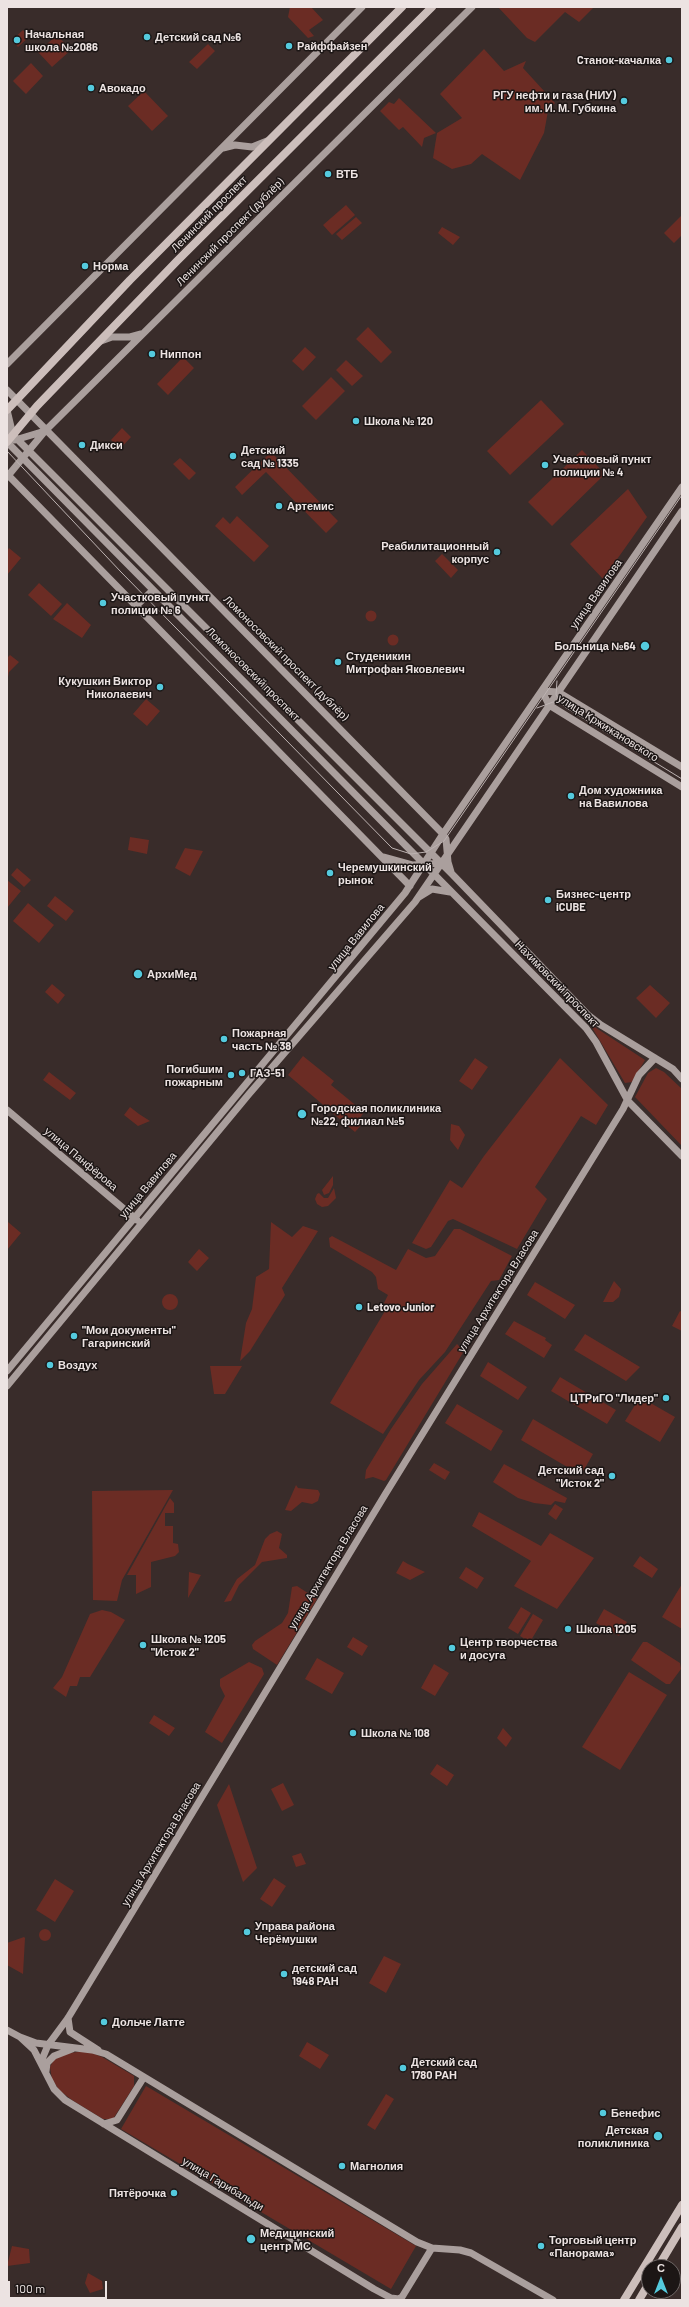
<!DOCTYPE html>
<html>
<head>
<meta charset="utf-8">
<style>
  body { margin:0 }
  #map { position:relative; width:689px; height:2307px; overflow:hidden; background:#392c2a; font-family:Barlow,sans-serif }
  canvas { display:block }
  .frame { position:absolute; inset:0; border:8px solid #ece3e2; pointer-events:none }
  .north { position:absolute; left:641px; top:2259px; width:40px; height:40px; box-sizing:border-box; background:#1c1615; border:1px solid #6f6867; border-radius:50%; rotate:0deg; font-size:11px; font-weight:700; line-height:16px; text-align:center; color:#ece3e2 }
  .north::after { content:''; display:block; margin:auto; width:14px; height:18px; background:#54cadd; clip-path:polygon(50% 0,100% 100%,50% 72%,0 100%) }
  .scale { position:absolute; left:8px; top:2281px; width:99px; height:18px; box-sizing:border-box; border:2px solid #ece3e2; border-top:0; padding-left:5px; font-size:12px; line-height:14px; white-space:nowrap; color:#ece3e2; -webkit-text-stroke:3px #1c1615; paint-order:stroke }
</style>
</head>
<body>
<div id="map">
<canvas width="689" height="2307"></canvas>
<div class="frame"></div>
<div class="north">С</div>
<div class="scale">100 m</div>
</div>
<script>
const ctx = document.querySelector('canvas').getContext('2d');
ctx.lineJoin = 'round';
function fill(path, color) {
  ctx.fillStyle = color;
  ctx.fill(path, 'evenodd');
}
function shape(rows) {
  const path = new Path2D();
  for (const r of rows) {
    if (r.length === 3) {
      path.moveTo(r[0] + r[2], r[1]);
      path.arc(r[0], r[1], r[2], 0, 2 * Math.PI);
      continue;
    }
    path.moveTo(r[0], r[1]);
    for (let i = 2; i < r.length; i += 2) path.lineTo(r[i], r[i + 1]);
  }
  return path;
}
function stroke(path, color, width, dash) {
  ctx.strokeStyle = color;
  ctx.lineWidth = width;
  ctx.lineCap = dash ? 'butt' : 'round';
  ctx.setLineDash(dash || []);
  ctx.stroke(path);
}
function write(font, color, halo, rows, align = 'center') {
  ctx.font = font + ' Barlow,sans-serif';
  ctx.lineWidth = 3;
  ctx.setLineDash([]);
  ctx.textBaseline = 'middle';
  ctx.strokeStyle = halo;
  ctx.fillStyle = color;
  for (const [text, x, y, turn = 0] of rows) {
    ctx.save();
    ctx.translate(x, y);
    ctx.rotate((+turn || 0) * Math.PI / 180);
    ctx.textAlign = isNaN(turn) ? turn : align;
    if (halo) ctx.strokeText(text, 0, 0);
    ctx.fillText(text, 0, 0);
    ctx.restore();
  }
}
fill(shape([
  [290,7,311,7,323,20,309,30,314,36,308,38,288,17],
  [498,7,594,7,579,22,565,12,535,42,527,38],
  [23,30,29,37,18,47,12,40],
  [57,35,71,50,52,67,38,52],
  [208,44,215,51,197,69,189,62],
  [484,49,504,71,526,61,523,68,555,103,548,111,544,133,520,180,482,154,471,164,452,169,433,158,437,133,462,118,440,94],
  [31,63,43,76,26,94,13,81],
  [144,91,168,116,152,131,128,106],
  [399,98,436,133,424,138,422,147,403,127,399,130,380,111,389,102,394,104],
  [346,205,355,215,332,235,323,225],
  [682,215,682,235,674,243,664,233],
  [356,217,362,223,342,240,336,234],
  [442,227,460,237,453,245,438,233],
  [368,327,392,352,381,363,356,339],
  [305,347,316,357,303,371,292,361],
  [183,357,194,368,168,395,157,384],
  [346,360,363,376,352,386,336,370],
  [331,377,345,391,316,420,302,406],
  [541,400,564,424,510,475,487,451],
  [122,428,131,437,120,449,111,440],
  [582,450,605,474,552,526,528,502],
  [271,452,338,521,326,533,266,472,242,495,235,487],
  [180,458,196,473,189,480,173,464],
  [628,489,647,517,603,579,570,544],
  [237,516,269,546,254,562,215,526,223,517,230,524],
  [9,548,21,558,7,575,7,551],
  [442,554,458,570,451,578,435,561],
  [39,583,62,604,51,616,28,595],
  [67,603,91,625,82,638,53,619],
  [371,616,5.5],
  [393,640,5.5],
  [10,655,19,662,9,672,8,677,7,658],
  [146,699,160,711,147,726,133,714],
  [130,837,149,840,147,854,128,850],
  [185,848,203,851,190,876,175,868],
  [17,868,31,880,24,887,11,875],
  [7,880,21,891,7,908],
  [55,896,74,911,66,921,47,906],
  [28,903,54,925,39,943,13,921],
  [52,984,65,995,58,1004,45,992],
  [650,985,670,1003,656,1018,636,998],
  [590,1024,645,1060,632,1082,625,1083],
  [303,1056,334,1081,331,1085,364,1112,360,1118,365,1121,355,1132,288,1075],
  [475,1058,488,1067,472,1090,459,1081],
  [560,1058,608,1105,596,1125,581,1116,535,1187,547,1199,517,1249,453,1219,448,1221,431,1247,426,1249,412,1243,450,1180,462,1188,484,1156],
  [656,1068,664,1072,682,1089,682,1146,635,1097,648,1073],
  [49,1072,76,1093,70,1100,43,1080],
  [130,1107,139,1114,150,1121,138,1126,124,1115],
  [451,1124,459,1126,465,1135,458,1150,450,1140],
  [333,1176,333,1185,329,1193,324,1195,322,1190],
  [334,1188,336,1198,328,1206,322,1207,317,1204,315,1199,317,1194,319,1193,324,1198,328,1198],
  [8,1222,21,1233,7,1250,7,1223],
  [271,1222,292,1237,303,1226,318,1231,282,1288,285,1295,250,1351,240,1361,246,1323,252,1309,256,1277,269,1269],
  [454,1229,460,1229,512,1256,499,1280,491,1281,445,1352,419,1380,383,1434,330,1403,388,1306,384,1303,388,1295,378,1289,376,1277,372,1272,330,1247,329,1238,332,1236,396,1270,408,1249,426,1258,435,1256],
  [199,1249,209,1258,197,1271,188,1262],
  [614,1281,621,1289,619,1297,613,1302,603,1302],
  [535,1282,575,1305,565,1319,527,1295],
  [170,1302,8],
  [680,1311,682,1312,682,1331,672,1326],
  [514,1321,546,1338,545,1340,552,1345,544,1358,505,1334],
  [585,1334,640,1367,626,1381,574,1350],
  [457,1344,464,1351,386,1480,384,1481,373,1477,365,1479,366,1470,391,1429,422,1384],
  [488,1362,527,1387,518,1400,480,1376],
  [210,1366,242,1366,225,1394,214,1394],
  [560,1377,616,1410,607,1424,551,1391],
  [640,1397,675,1417,660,1442,625,1421],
  [457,1404,503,1431,491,1451,445,1423],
  [533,1419,593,1454,581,1475,521,1440],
  [434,1463,450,1472,445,1480,429,1470],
  [504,1464,567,1498,565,1503,555,1501,551,1505,534,1503,518,1498,493,1482],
  [296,1485,298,1488,318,1490,320,1494,318,1501,312,1504,302,1502,291,1511,285,1510],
  [173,1490,122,1580,117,1601,93,1600,92,1491],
  [170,1498,174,1503,174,1513,165,1513,165,1526,173,1526,173,1543,178,1544,179,1552,175,1556,151,1562,151,1587,136,1594,136,1575,127,1575],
  [555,1504,563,1509,556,1520,548,1514],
  [479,1512,541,1546,550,1533,594,1558,557,1609,514,1586,531,1561,472,1526],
  [277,1531,282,1534,279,1548,287,1555,287,1558,262,1562,239,1585,231,1601,224,1602,237,1579,255,1565,265,1539,270,1534],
  [640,1556,658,1569,652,1578,633,1566],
  [403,1561,408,1564,425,1572,410,1580,396,1573],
  [466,1567,484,1578,477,1589,459,1578],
  [189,1572,201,1575,188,1598],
  [682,1584,682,1629,662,1617],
  [297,1586,317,1599,277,1665,253,1649,252,1645,255,1641,282,1623,288,1613,292,1587],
  [521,1607,531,1613,518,1634,508,1628],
  [604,1609,627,1622,619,1636,596,1623],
  [102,1610,111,1612,125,1620,90,1677,80,1677,77,1686,70,1686,66,1697,53,1688,62,1677,90,1614],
  [533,1614,543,1620,530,1642,520,1636],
  [353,1637,368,1646,362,1656,347,1647],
  [643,1642,647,1642,680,1663,681,1669,670,1684,666,1684,631,1660],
  [317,1658,344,1673,332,1694,305,1679],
  [249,1662,262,1668,264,1674,222,1743,205,1732,225,1696,220,1686,220,1679],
  [434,1664,449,1673,435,1696,421,1688],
  [629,1672,667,1695,620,1770,582,1747],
  [154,1715,175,1728,169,1736,149,1723],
  [503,1728,512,1738,506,1747,497,1738],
  [437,1764,454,1775,447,1786,430,1774],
  [283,1783,294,1805,282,1811,271,1789],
  [229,1784,257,1868,243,1882,217,1805],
  [301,1853,306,1864,296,1867,292,1856],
  [274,1878,286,1886,272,1907,260,1899],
  [55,1879,74,1891,55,1922,36,1910],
  [45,1935,6],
  [24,1937,25,1938,23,1974,7,1965,7,1943],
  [384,1956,401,1964,386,1993,369,1983],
  [307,2042,329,2055,320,2069,299,2056],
  [87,2051,102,2057,134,2076,134,2086,113,2119,103,2119,72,2100,59,2090,52,2079,50,2067,54,2059,69,2053],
  [146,2086,416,2246,391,2289,121,2129],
  [386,2094,394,2099,375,2130,367,2125],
  [12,2246,29,2249,30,2263,7,2266],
  [88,2273,102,2281,103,2289,90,2293,85,2283]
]), '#6b2c24');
stroke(shape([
  [223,148,235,145,252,147,267,141],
  [101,341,112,337,130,337,141,334],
  [7,364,362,7],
  [7,390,443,834,446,839,448,862,451,872],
  [7,410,13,435],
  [7,429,452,874,588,1015,601,1025,673,1069,682,1079],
  [15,440,45,431],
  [7,442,586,1028,596,1042,628,1101,682,1156],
  [7,474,410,886],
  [7,477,45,431,472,7],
  [136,606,153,590],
  [542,691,549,705,682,787],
  [542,691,558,692,682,767],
  [384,857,413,865,441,863],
  [419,897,432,889,450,892],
  [7,1110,137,1220],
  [7,1371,405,893,443,834,682,487],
  [7,1386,249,1094,415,902,682,511],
  [68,2018,70,2032,98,2050],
  [7,2030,20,2037,34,2050,54,2089,65,2100,374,2289,391,2298,399,2299,402,2297,432,2248],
  [20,2037,36,2043,92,2050,106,2054,417,2242,432,2248,460,2250,471,2253,553,2300],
  [41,2062,48,2045,68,2018,386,1493,623,1109,639,1075,655,1058],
  [46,2071,47,2063,54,2056,72,2049],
  [104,2124,117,2120,144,2077]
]), '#aa9f9d', 7);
stroke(shape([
  [7,410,130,280,402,7],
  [7,442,37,406,177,261,432,7],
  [658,2267,682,2227],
  [624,2300,682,2205],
  [639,2300,649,2283]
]), '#ccbebb', 8);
stroke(shape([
  [7,451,121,572,392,848,411,854,426,852,444,841,682,495],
  [557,681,556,695,565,707,682,779],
  [537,708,553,702,564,704]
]), '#bdb3b2', 1);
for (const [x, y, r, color] of [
  [147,37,4,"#54cadd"],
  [17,40,4,"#54cadd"],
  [289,46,4,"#54cadd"],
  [669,60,4,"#54cadd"],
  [91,88,4,"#54cadd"],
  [624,101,4,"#54cadd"],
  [328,174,4,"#54cadd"],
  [85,266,4,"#54cadd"],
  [152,354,4,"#54cadd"],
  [356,421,4,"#54cadd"],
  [82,445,4,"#54cadd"],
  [233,456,4,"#54cadd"],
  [545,465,4,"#54cadd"],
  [279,506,4,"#54cadd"],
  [497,552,4,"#54cadd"],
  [103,603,4,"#54cadd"],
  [645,646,5,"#54cadd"],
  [338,662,4,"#54cadd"],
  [160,687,4,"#54cadd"],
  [571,796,4,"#54cadd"],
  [330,873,4,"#54cadd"],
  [548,900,4,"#54cadd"],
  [138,974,5,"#54cadd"],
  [224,1039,4,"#54cadd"],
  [242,1073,4,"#54cadd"],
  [231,1075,4,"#54cadd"],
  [302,1114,5,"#54cadd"],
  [359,1307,4,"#54cadd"],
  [74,1336,4,"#54cadd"],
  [50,1365,4,"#54cadd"],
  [666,1398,4,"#54cadd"],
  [612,1476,4,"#54cadd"],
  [568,1629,4,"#54cadd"],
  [143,1645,4,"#54cadd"],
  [452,1648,4,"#54cadd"],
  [353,1733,4,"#54cadd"],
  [247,1932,4,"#54cadd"],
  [284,1974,4,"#54cadd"],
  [104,2022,4,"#54cadd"],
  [403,2068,4,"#54cadd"],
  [603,2113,4,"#54cadd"],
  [658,2136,5,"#54cadd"],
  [342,2166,4,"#54cadd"],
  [174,2193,4,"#54cadd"],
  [251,2239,5,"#54cadd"],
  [541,2246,4,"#54cadd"]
]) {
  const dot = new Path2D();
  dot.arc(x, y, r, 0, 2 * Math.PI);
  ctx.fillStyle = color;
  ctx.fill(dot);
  stroke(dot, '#1c1615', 1.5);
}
write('bold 11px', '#ece3e2', '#1c1615', [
  ["Начальная",25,34],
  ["школа №2086",25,47],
  ["Детский сад №6",155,37],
  ["Райффайзен",297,46],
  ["Cтанок-качалка",661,60,"right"],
  ["Авокадо",99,88],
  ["РГУ нефти и газа (НИУ)",616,95,"right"],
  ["им. И. М. Губкина",616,108,"right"],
  ["ВТБ",336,174],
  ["Норма",93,266],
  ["Ниппон",160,354],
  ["Школа № 120",364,421],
  ["Дикси",90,445],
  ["Детский",241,450],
  ["сад № 1335",241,463],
  ["Участковый пункт",553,459],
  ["полиции № 4",553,472],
  ["Артемис",287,506],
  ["Реабилитационный",489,546,"right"],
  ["корпус",489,559,"right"],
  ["Участковый пункт",111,597],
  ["полиции № 6",111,610],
  ["Больница №64",636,646,"right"],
  ["Студеникин",346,656],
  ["Митрофан Яковлевич",346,669],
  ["Кукушкин Виктор",152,681,"right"],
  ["Николаевич",152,694,"right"],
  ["Дом художника",579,790],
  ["на Вавилова",579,803],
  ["Черемушкинский",338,867],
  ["рынок",338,880],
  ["Бизнес-центр",556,894],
  ["iCUBE",556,907],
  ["АрхиМед",147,974],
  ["Пожарная",232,1033],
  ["часть № 38",232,1046],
  ["Погибшим",223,1069,"right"],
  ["пожарным",223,1082,"right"],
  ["ГАЗ-51",250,1073],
  ["Городская поликлиника",311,1108],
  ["№22, филиал №5",311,1121],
  ["Letovo Junior",367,1307],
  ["\"Мои документы\"",82,1330],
  ["Гагаринский",82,1343],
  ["Воздух",58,1365],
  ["ЦТРиГО \"Лидер\"",658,1398,"right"],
  ["Детский сад",604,1470,"right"],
  ["\"Исток 2\"",604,1483,"right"],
  ["Школа 1205",576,1629],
  ["Школа № 1205",151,1639],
  ["\"Исток 2\"",151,1652],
  ["Центр творчества",460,1642],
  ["и досуга",460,1655],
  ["Школа № 108",361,1733],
  ["Управа района",255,1926],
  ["Черёмушки",255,1939],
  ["детский сад",292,1968],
  ["1948 РАН",292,1981],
  ["Дольче Латте",112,2022],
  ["Детский сад",411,2062],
  ["1780 РАН",411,2075],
  ["Бенефис",611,2113],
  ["Детская",649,2130,"right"],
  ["поликлиника",649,2143,"right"],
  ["Магнолия",350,2166],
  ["Пятёрочка",166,2193,"right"],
  ["Медицинский",260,2233],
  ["центр МС",260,2246],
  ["Торговый центр",549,2240],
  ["«Панорама»",549,2253]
], 'left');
write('11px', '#ece3e2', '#1c1615', [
  ["Ленинский проспект",209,214,-45],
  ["Ленинский проспект (дублёр)",230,232,-45],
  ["улица Вавилова",596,594,-55],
  ["Ломоносовский проспект (дублёр)",286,658,45],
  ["Ломоносовский проспект",253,674,45],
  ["улица Кржижановского",608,728,32],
  ["улица Вавилова",356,937,-51],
  ["Нахимовский проспект",557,984,46],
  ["улица Панфёрова",81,1159,40],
  ["улица Вавилова",148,1185,-50],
  ["улица Архитектора Власова",498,1291,-58],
  ["улица Архитектора Власова",328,1567,-59],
  ["улица Архитектора Власова",161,1844,-59],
  ["улица Гарибальди",223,2184,31]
]);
</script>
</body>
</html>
